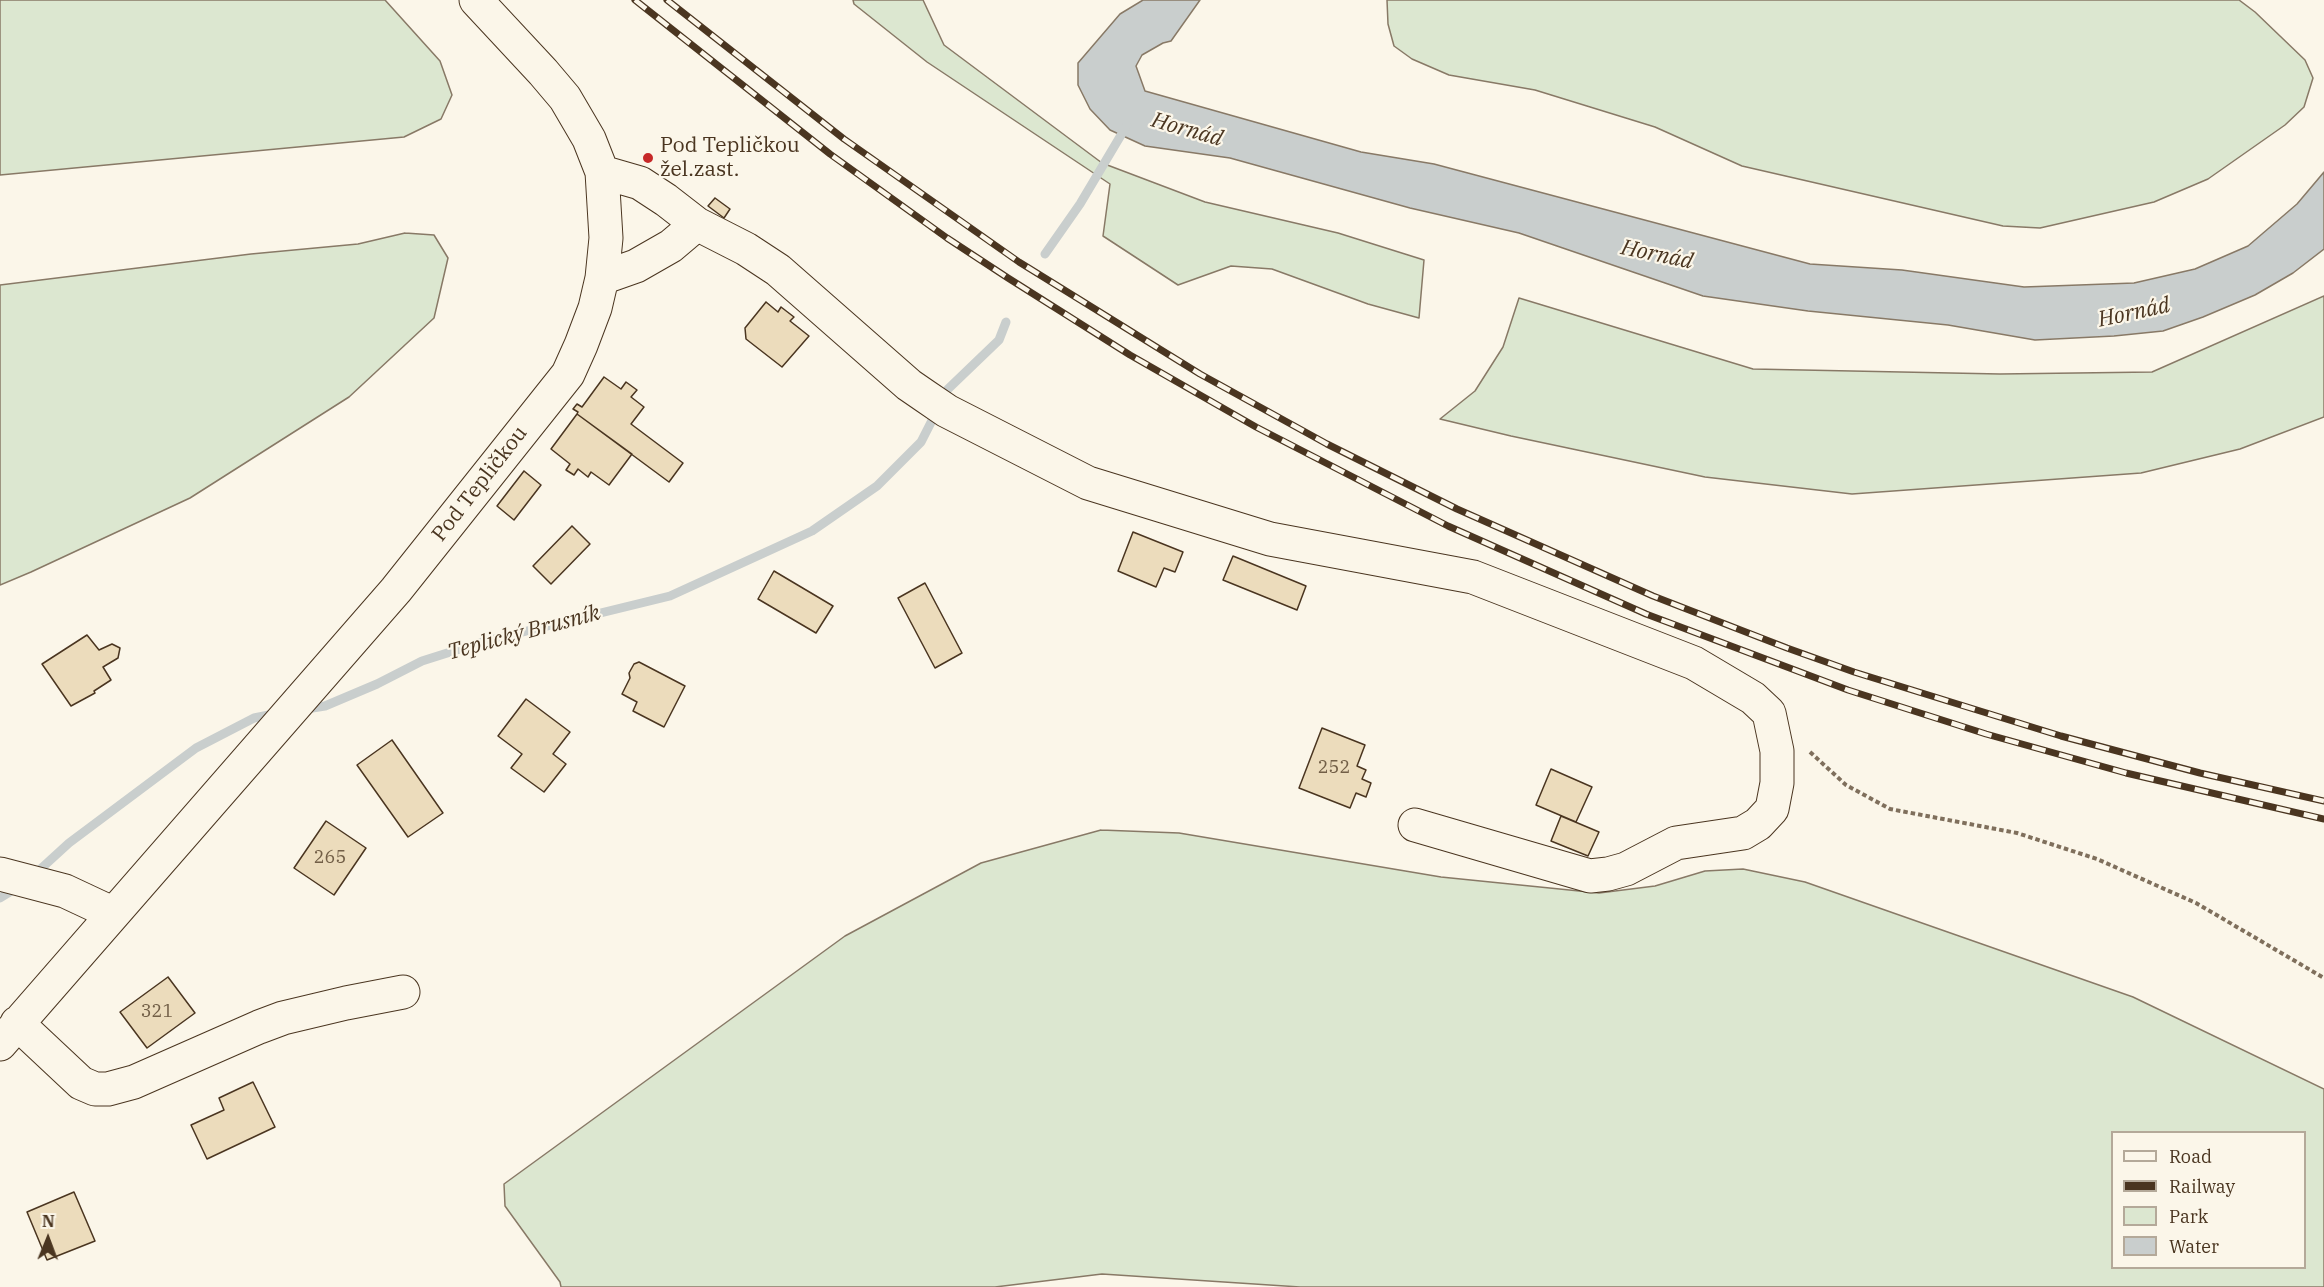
<!DOCTYPE html>
<html>
<head>
<meta charset="utf-8">
<style>
  body { margin:0 }
  #map { position:relative; width:2324px; height:1287px; overflow:hidden; background:#fbf6e9; font-family:"IBM Plex Serif",serif }
  canvas { display:block }
  .legend { position:absolute; left:2111px; top:1131px; width:195px; height:138px; box-sizing:border-box; background:#fbf6e9; border:2px solid #b4a999; margin:0; padding:8px 10px; list-style:none; font-size:18px; color:#4a3520 }
  .legend li { display:flex; align-items:center; gap:12px; height:30px }
  .legend b { width:30px; border:2px solid #b4a999 }
  .north { position:absolute; left:18px; top:1209px; width:60px; height:60px; -webkit-text-stroke:4px #fbf6e9; paint-order:stroke; rotate:1deg; font-size:16px; font-weight:700; line-height:24px; text-align:center; color:#4a3520 }
  .north::after { content:''; display:block; margin:auto; width:21px; height:27px; background:#4a3520; clip-path:polygon(50% 0,100% 100%,50% 72%,0 100%) }
</style>
</head>
<body>
<div id="map">
<canvas width="2324" height="1287"></canvas>
<ul class="legend">
<li><b style="height:8px;background:#fbf6e9"></b>Road</li>
<li><b style="height:8px;background:#4a3520"></b>Railway</li>
<li><b style="height:16px;background:#dce7d0"></b>Park</li>
<li><b style="height:16px;background:#c9cecd"></b>Water</li>
</ul>
<div class="north">N</div>
</div>
<script>
const ctx = document.querySelector('canvas').getContext('2d');
ctx.lineJoin = 'round';
function fill(path, color) {
  ctx.fillStyle = color;
  ctx.fill(path, 'evenodd');
}
function shape(rows) {
  const path = new Path2D();
  for (const r of rows) {
    path.moveTo(r[0], r[1]);
    for (let i = 2; i < r.length; i += 2) path.lineTo(r[i], r[i + 1]);
  }
  return path;
}
function stroke(path, color, width, dash) {
  ctx.strokeStyle = color;
  ctx.lineWidth = width;
  ctx.lineCap = dash ? 'butt' : 'round';
  ctx.setLineDash(dash || []);
  ctx.stroke(path);
}
function write(font, color, halo, rows, align = 'center') {
  ctx.font = font + ' "IBM Plex Serif",serif';
  ctx.lineWidth = 4.5;
  ctx.setLineDash([]);
  ctx.textBaseline = 'middle';
  ctx.strokeStyle = halo;
  ctx.fillStyle = color;
  for (const [text, x, y, turn = 0] of rows) {
    ctx.save();
    ctx.translate(x, y);
    ctx.rotate((+turn || 0) * Math.PI / 180);
    ctx.textAlign = isNaN(turn) ? turn : align;
    if (halo) ctx.strokeText(text, 0, 0);
    ctx.fillText(text, 0, 0);
    ctx.restore();
  }
}
const green = shape([
  [0,0,385,0,440,61,452,95,441,119,404,137,0,175,0,0],
  [853,0,923,0,944,45,1102,163,1205,202,1338,233,1424,260,1419,318,1368,304,1272,269,1231,266,1178,285,1103,236,1110,184,927,62,854,4,853,0],
  [1387,0,2239,0,2255,12,2305,60,2313,78,2304,107,2285,125,2208,179,2154,202,2040,228,2003,226,1742,166,1655,127,1535,90,1449,75,1412,59,1394,46,1388,24,1387,0],
  [405,233,434,235,448,258,434,318,349,397,190,498,31,572,0,585,0,285,251,254,358,244,405,233],
  [2324,296,2324,417,2240,449,2141,473,1852,494,1705,477,1511,436,1440,419,1475,391,1503,347,1519,298,1753,369,2000,374,2152,372,2324,296],
  [1101,830,1179,833,1441,877,1599,893,1655,886,1705,871,1743,869,1805,882,2133,997,2324,1089,2324,1287,1300,1287,1102,1274,995,1287,561,1287,560,1282,505,1206,504,1184,845,936,981,863,1101,830],
  [2112,1132,2304,1132,2304,1268,2112,1268,2112,1132]
]);
fill(green, '#dce7d0');
stroke(green, '#887966', 1.5);
const water = shape([
  [1143,0,1200,0,1171,41,1163,43,1142,55,1136,66,1145,91,1361,152,1434,164,1810,264,1902,270,2024,287,2134,283,2195,269,2248,246,2297,204,2324,172,2324,249,2293,273,2255,295,2203,317,2163,331,2114,336,2035,340,1948,325,1808,311,1703,296,1519,233,1410,208,1230,158,1145,146,1110,130,1090,109,1078,85,1078,63,1120,14,1143,0]
]);
fill(water, '#c9cecd');
stroke(water, '#887966', 1.5);
stroke(shape([
  [1045,254,1080,204,1127,125],
  [306,709,325,706,377,684,422,661,482,642,670,596,812,531,877,486,921,442,948,389,999,340,1006,322],
  [34,875,69,843,196,748,254,718,274,714],
  [0,898,18,887]
]), '#c9cecd', 9);
const building = shape([
  [715,198,730,209,724,218,708,206,715,198],
  [766,302,778,312,781,307,794,317,790,321,809,336,782,367,746,339,745,328,766,302],
  [604,377,621,389,626,382,637,390,631,397,644,407,631,424,683,463,669,482,577,414,578,412,573,409,577,404,582,407,604,377],
  [577,414,632,454,609,485,591,472,588,477,578,469,574,475,566,470,570,464,551,449,577,414],
  [524,471,541,485,514,520,497,506,524,471],
  [572,526,590,544,551,584,533,566,572,526],
  [1133,532,1183,552,1175,572,1164,568,1156,587,1118,571,1133,532],
  [1233,556,1306,586,1297,610,1223,580,1233,556],
  [774,571,833,606,816,633,758,599,774,571],
  [925,583,962,653,935,668,898,598,925,583],
  [87,635,99,650,112,644,120,648,118,658,103,667,111,680,94,691,95,693,71,706,42,664,87,635],
  [639,662,685,686,664,727,633,711,637,702,622,694,630,678,629,673,634,664,639,662],
  [526,699,570,732,553,754,566,764,544,792,511,768,522,754,498,736,526,699],
  [1322,728,1365,745,1357,766,1366,770,1362,779,1371,783,1366,797,1356,793,1350,808,1299,788,1322,728],
  [392,740,443,813,408,837,357,765,392,740],
  [1551,769,1592,787,1576,822,1536,805,1551,769],
  [1561,816,1599,832,1588,856,1551,841,1561,816],
  [326,821,366,848,334,895,294,868,326,821],
  [168,977,195,1013,147,1048,120,1012,168,977],
  [253,1082,275,1127,207,1159,191,1125,224,1110,219,1098,253,1082],
  [74,1192,95,1241,47,1260,27,1212,74,1192]
]);
fill(building, '#ecdcbc');
stroke(building, '#4a3520', 1.5);
const minor = shape([
  [602,172,640,183,666,200,697,224,671,246,636,266,602,278],
  [697,224,746,249,778,270,909,385,925,396,947,411,1088,483,1270,539,1473,577,1694,663,1753,698,1769,713,1777,751,1777,783,1772,809,1758,824,1743,833,1676,843,1626,869,1608,874,1590,876,1415,825],
  [0,874,65,891,112,913],
  [17,1023,81,1083,95,1089,108,1089,134,1082,259,1027,283,1018,346,1003,403,992],
  [0,1044,396,590,568,374,581,345,595,308,602,278,606,238,602,172,589,139,565,98,543,72,476,0]
]);
stroke(minor, '#4a3520', 35);
stroke(shape([
  [1810,752,1846,785,1890,809,2017,833,2097,859,2196,903,2324,978]
]), '#7f6f5c', 4, [4.5, 3]);
stroke(minor, '#fbf6e9', 33);
const rail = shape([
  [635,0,830,154,947,238,1008,278,1130,355,1256,427,1448,526,1646,614,1848,690,1986,734,2126,773,2324,819],
  [667,0,844,139,1019,262,1200,374,1327,444,1457,509,1653,596,1787,648,1854,672,2061,736,2200,773,2324,801]
]);
stroke(rail, '#4a3520', 7);
stroke(rail, '#fbf6e9', 4.5, [14]);
for (const [x, y, r, color] of [
  [648,158,6,"#c62828"]
]) {
  const dot = new Path2D();
  dot.arc(x, y, r, 0, 2 * Math.PI);
  ctx.fillStyle = color;
  ctx.fill(dot);
  stroke(dot, '#fbf6e9', 2);
}
write('18px', '#725f47', null, [
  ["252",1334,768],
  ["265",330,858],
  ["321",157,1012]
]);
write('21px', '#4a3520', '#fbf6e9', [
  ["Pod Tepličkou",660,146],
  ["žel.zast.",660,170]
], 'left');
write('21px', '#4a3520', '#fbf6e9', [
  ["Pod Tepličkou",480,484,-52]
]);
write('italic 22px', '#4a3520', '#fbf6e9', [
  ["Hornád",1187,130,16],
  ["Hornád",1657,255,12],
  ["Hornád",2134,313,-12],
  ["Teplický Brusník",524,633,-15]
]);
</script>
</body>
</html>
